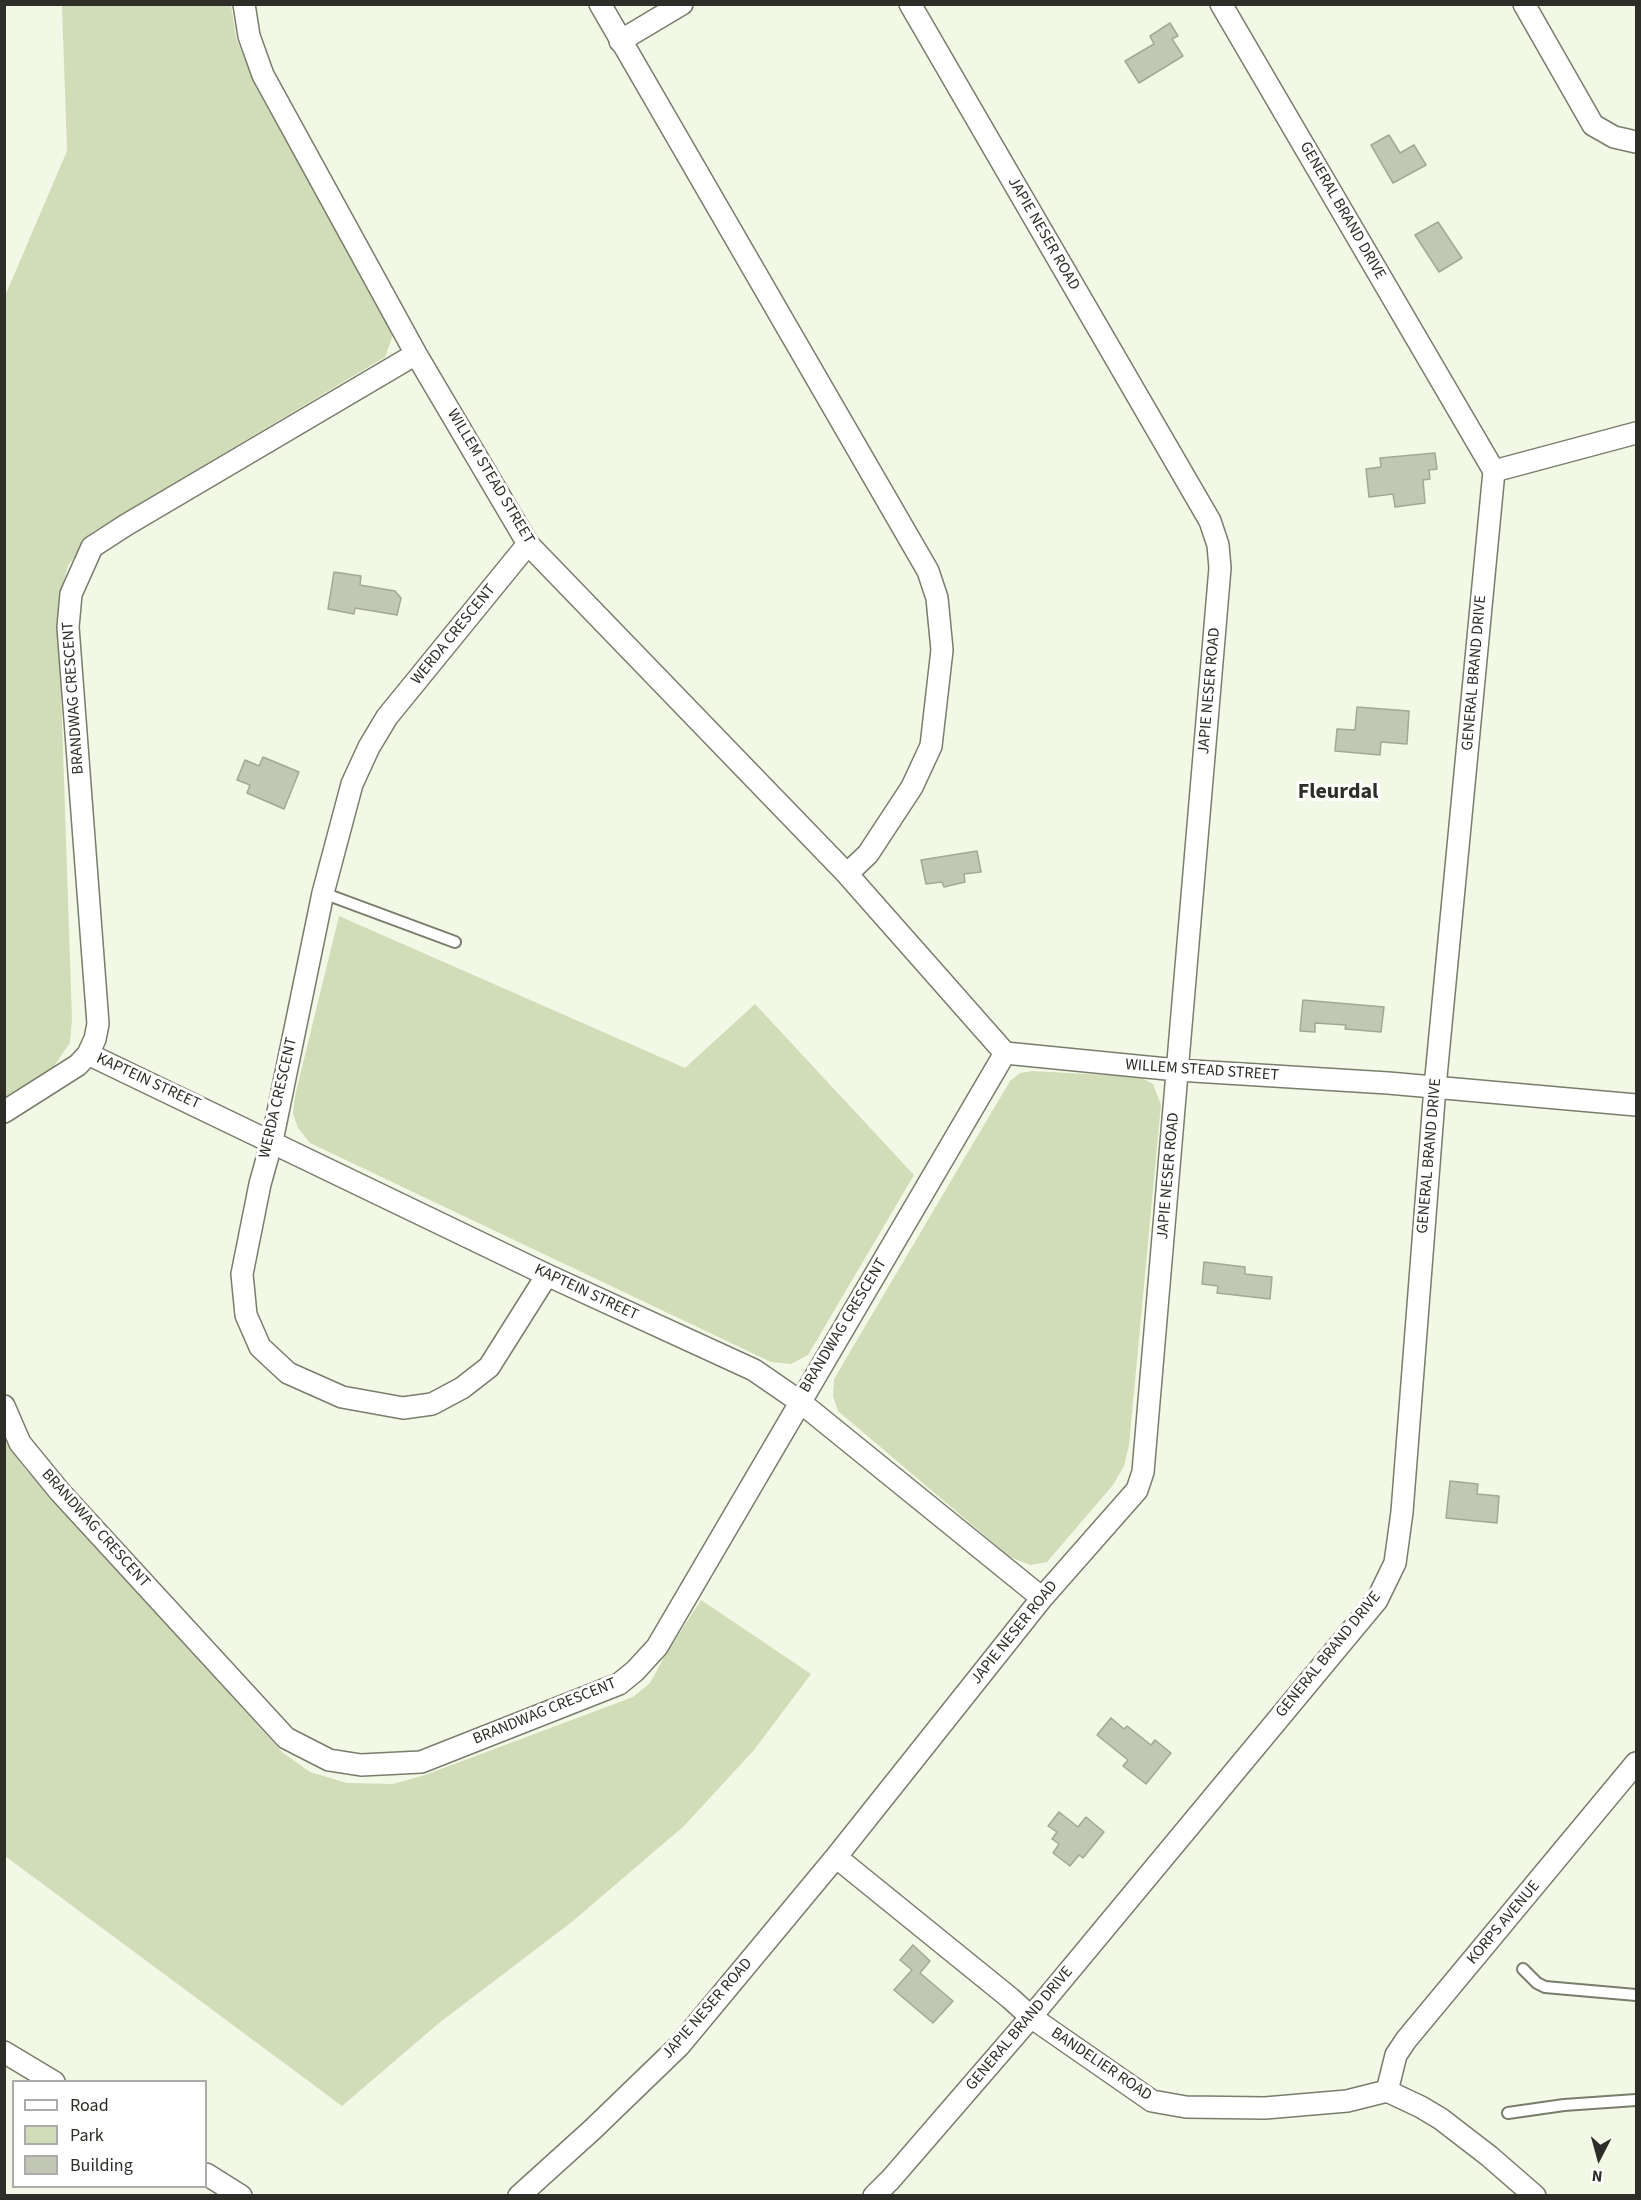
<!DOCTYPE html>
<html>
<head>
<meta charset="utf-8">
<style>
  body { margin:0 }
  #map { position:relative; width:1641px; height:2200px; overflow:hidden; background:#f2f8e5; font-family:"Source Sans 3",sans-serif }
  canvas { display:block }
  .frame { position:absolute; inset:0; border:6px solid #2c2e27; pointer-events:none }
  .legend { position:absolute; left:12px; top:2080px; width:195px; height:108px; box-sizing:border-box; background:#fff; border:2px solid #ababa9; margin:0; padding:8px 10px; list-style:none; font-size:18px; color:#2c2e27 }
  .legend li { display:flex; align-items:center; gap:12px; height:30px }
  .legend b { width:30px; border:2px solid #ababa9 }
  .north { position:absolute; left:1569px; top:2128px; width:60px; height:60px; -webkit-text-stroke:4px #fff; paint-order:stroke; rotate:186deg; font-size:16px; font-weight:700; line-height:24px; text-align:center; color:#2c2e27 }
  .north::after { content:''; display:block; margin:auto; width:21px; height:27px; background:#2c2e27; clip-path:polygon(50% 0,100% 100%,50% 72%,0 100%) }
</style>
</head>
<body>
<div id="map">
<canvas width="1641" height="2200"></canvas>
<div class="frame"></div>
<ul class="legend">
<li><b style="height:8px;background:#fff"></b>Road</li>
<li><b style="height:16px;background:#d1dcb8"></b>Park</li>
<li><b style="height:16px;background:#c1c7b4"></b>Building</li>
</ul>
<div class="north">N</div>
</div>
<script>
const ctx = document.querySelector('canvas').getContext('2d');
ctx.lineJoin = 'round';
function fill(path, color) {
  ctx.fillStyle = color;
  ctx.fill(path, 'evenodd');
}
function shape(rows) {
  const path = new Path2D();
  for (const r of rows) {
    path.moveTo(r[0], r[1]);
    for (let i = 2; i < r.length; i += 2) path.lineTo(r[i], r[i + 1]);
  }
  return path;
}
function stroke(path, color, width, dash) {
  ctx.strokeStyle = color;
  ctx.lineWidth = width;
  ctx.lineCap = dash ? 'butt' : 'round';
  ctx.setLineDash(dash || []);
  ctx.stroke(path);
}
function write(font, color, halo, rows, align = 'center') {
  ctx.font = font + ' "Source Sans 3",sans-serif';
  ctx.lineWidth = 6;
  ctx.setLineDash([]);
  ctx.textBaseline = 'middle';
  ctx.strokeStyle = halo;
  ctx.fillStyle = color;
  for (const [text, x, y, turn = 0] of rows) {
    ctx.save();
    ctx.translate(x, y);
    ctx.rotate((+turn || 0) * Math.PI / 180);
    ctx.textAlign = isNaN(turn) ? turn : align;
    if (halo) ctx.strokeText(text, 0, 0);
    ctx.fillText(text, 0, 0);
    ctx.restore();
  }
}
fill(shape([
  [62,5,231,5,236,38,258,91,394,332,385,357,92,532,68,566,58,602,72,1019,70,1043,54,1066,5,1102,5,296,67,151],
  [339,916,685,1068,755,1004,914,1175,808,1355,791,1364,771,1362,310,1143,298,1128,293,1114,295,1096],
  [1032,1071,1140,1077,1153,1084,1161,1105,1129,1445,1124,1466,1113,1485,1047,1562,1031,1565,1010,1557,838,1411,833,1396,834,1379,1010,1081,1020,1073],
  [4,1436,22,1465,282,1752,310,1772,347,1783,393,1784,425,1775,633,1697,650,1683,666,1654,701,1600,811,1674,754,1750,684,1826,573,1921,439,2023,342,2106,5,1856]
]), '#d1dcb8');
const building = shape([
  [1170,23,1178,36,1172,39,1183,56,1139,83,1125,61,1154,44,1150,36,1170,23],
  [1389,135,1400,153,1414,145,1426,165,1393,183,1371,145,1389,135],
  [1438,222,1462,258,1439,272,1415,235,1438,222],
  [1435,453,1437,469,1429,470,1430,479,1423,480,1425,503,1395,507,1393,494,1369,497,1366,469,1381,467,1380,458,1435,453],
  [334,572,361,576,360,585,395,591,401,598,397,615,355,608,354,614,328,609,334,572],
  [1357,707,1409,711,1407,744,1381,742,1380,755,1335,751,1337,729,1355,730,1357,707],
  [263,757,299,772,284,809,247,793,250,785,237,780,245,760,259,766,263,757],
  [977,851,981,872,964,874,965,882,944,887,942,882,926,884,921,860,977,851],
  [1303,1000,1384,1007,1381,1032,1345,1029,1346,1025,1315,1023,1315,1032,1300,1031,1303,1000],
  [1204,1262,1245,1267,1245,1274,1272,1277,1270,1299,1217,1293,1218,1286,1202,1284,1204,1262],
  [1450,1481,1478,1484,1477,1494,1499,1496,1497,1523,1446,1518,1450,1481],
  [1111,1718,1124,1729,1127,1726,1151,1745,1155,1740,1171,1753,1146,1784,1123,1766,1128,1760,1097,1735,1111,1718],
  [1059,1812,1078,1827,1086,1817,1104,1832,1083,1858,1079,1855,1070,1866,1053,1853,1059,1844,1052,1839,1057,1832,1048,1826,1059,1812],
  [913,1945,930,1961,920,1973,953,2001,933,2023,894,1990,912,1970,900,1960,913,1945]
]);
fill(building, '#c1c7b4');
stroke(building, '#a3a896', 1.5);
const lane = shape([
  [323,893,455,942],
  [1523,1969,1537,1983,1545,1987,1636,1995],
  [1508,2113,1564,2105,1636,2100]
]);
const street = shape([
  [244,4,249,36,263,75,416,354,528,544,847,874,1005,1053,1177,1070,1388,1083,1636,1105],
  [600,4,928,571,937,598,942,650,931,746,912,787,868,854,847,874],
  [1524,4,1593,125,1614,137,1636,142],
  [620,41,682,4],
  [1494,471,1636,433],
  [528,544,387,717,369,747,352,784,323,893,272,1141,260,1184,242,1274,246,1315,260,1347,288,1373,342,1397,403,1408,432,1404,462,1388,489,1367,547,1275],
  [88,1054,547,1275,754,1370,799,1401,1042,1598],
  [4,1112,78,1065,88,1054,95,1039,98,1024,68,627,71,594,92,547,126,525,416,354],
  [4,1406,20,1443,60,1492,286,1738,329,1760,361,1765,421,1762,619,1684,635,1671,657,1647,1005,1053],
  [836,1857,1010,1998,1031,2017,1152,2101,1186,2107,1265,2108,1347,2101,1387,2091,1421,2107,1441,2119,1489,2156,1535,2196],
  [4,2052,54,2082],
  [1387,2091,1396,2055,1406,2040,1636,1763],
  [206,2174,241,2196],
  [519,2196,592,2130,679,2046,836,1857,1042,1598,1137,1490,1143,1472,1220,568,1218,545,1210,521,910,4],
  [874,2196,891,2179,1031,2017,1377,1600,1395,1563,1402,1512,1435,1087,1494,471,1221,4]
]);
stroke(lane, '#787d6c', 14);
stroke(street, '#787d6c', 24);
stroke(lane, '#fff', 10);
stroke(street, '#fff', 21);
write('16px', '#2c2e27', '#fff', [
  ["GENERAL BRAND DRIVE",1342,211,60],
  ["JAPIE NESER ROAD",1043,234,60],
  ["WILLEM STEAD STREET",490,477,59],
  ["WERDA CRESCENT",454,635,-51],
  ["GENERAL BRAND DRIVE",1475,673,-85],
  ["JAPIE NESER ROAD",1210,691,-85],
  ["BRANDWAG CRESCENT",74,698,-94],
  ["WILLEM STEAD STREET",1202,1071,4],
  ["KAPTEIN STREET",148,1082,25],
  ["WERDA CRESCENT",279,1098,-77],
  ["GENERAL BRAND DRIVE",1430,1156,-85],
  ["JAPIE NESER ROAD",1169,1176,-85],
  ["KAPTEIN STREET",586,1293,25],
  ["BRANDWAG CRESCENT",844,1326,-59],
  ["BRANDWAG CRESCENT",95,1529,48],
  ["JAPIE NESER ROAD",1015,1633,-51],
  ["GENERAL BRAND DRIVE",1329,1655,-51],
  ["BRANDWAG CRESCENT",545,1712,-22],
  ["KORPS AVENUE",1504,1923,-50],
  ["JAPIE NESER ROAD",708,2009,-49],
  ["GENERAL BRAND DRIVE",1020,2029,-50],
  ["BANDELIER ROAD",1101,2065,34]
]);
write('bold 22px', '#2c2e27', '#fff', [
  ["Fleurdal",1338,793]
]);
</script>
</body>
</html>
